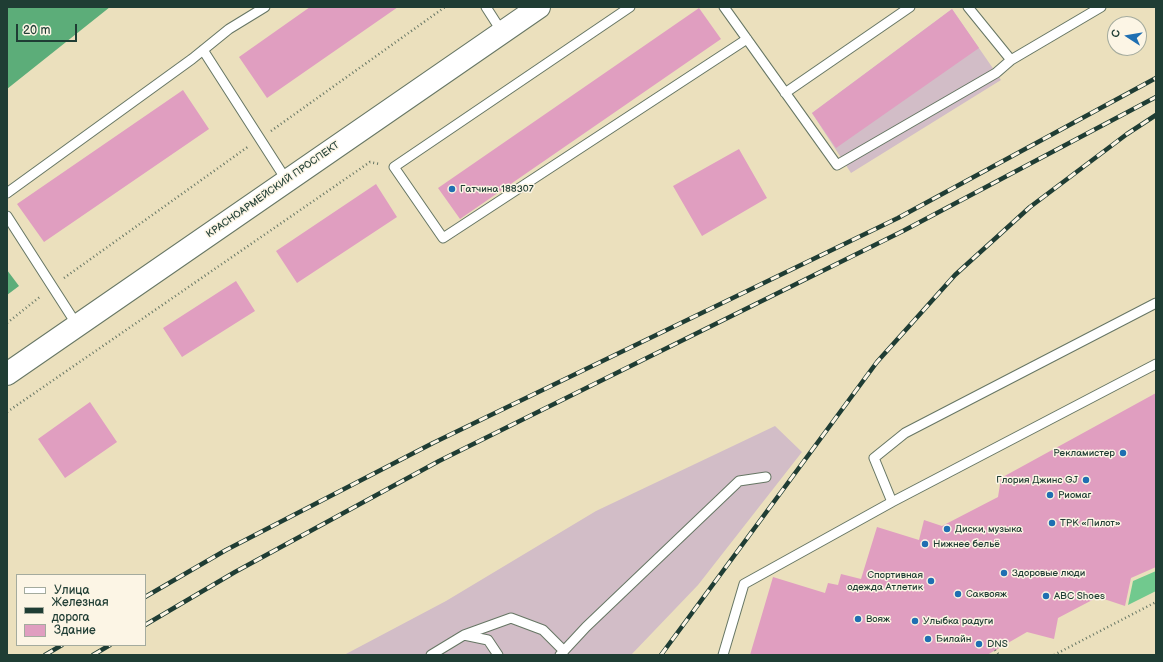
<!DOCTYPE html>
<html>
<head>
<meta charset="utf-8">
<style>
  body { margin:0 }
  #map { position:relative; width:1163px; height:662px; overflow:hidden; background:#ebe0bd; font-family:"Balsamiq Sans",sans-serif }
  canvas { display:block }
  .frame { position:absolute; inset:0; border:8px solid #1f3d34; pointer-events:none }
  .legend { position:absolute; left:16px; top:574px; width:130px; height:72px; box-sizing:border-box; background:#fcf5e5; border:1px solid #a4ab9e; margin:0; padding:5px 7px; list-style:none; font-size:12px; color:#1f3d34 }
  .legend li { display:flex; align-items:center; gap:8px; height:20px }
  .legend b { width:20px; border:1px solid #a4ab9e }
  .north { position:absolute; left:1107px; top:16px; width:40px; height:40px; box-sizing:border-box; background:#fcf5e5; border:1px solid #a4ab9e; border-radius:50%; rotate:282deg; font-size:11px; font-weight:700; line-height:16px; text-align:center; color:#1f3d34 }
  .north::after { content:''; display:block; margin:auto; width:14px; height:18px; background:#1f6fb2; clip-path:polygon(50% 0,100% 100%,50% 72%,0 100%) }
  .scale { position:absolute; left:16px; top:24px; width:61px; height:18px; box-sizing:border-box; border:2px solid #1f3d34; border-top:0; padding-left:5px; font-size:12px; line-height:14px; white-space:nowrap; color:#1f3d34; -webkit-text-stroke:3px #fcf5e5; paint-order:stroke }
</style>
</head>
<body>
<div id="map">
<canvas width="1163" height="662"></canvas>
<div class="frame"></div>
<ul class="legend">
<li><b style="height:5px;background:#fff"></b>Улица</li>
<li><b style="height:5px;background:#1f3d34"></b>Железная дорога</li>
<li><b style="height:11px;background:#e09ec0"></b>Здание</li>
</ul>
<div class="north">С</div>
<div class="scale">20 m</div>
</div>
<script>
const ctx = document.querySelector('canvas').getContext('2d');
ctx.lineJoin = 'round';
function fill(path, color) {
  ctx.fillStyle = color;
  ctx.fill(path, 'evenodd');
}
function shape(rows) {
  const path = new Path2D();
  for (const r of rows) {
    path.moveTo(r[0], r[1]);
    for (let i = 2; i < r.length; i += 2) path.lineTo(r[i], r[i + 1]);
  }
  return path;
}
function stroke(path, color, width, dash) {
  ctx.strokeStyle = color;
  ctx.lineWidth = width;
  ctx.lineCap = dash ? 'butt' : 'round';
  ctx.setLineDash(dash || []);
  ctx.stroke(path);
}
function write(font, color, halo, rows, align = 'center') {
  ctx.font = font + ' "Balsamiq Sans",sans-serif';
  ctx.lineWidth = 3;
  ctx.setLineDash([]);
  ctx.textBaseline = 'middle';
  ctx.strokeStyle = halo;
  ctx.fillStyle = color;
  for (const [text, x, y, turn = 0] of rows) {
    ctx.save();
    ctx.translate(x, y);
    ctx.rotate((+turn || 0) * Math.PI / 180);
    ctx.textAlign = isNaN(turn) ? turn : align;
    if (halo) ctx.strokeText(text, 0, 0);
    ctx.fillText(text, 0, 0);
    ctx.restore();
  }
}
fill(shape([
  [952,9,1001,80,851,173,812,113],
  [775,426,802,452,698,585,631,655,344,655,446,601,596,511]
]), '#d2bdc7');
fill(shape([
  [1156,571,1156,591,1128,605,1133,581]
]), '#71c98e');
fill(shape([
  [7,7,110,7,7,89],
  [7,270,19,286,7,295]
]), '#5cad79');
fill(shape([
  [310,7,398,7,267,98,239,57],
  [699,8,721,39,460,219,438,188],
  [952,9,979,48,836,148,812,113],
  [183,90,209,129,44,242,17,204],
  [739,149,767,198,702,236,673,186],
  [376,184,397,217,297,283,276,251],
  [236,281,255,311,182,357,163,328],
  [1156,393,1156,567,1131,578,1125,606,1098,597,1058,618,1054,639,1027,632,987,655,750,655,773,577,825,593,828,583,838,585,841,574,861,579,877,527,919,540,924,520,942,526,998,497,1001,478],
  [90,402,117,442,65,478,38,439]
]), '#e09ec0');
const lane = shape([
  [486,7,502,32],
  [630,7,394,167,443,238,747,39],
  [724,7,837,165,996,73,1011,60],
  [968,7,1011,60,1101,7],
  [203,50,287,181],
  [785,93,910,7],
  [7,193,192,59,229,29,265,7],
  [7,216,77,325],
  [892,502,874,458,905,433,1156,303],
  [464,635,511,618,543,630,564,651],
  [431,655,464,635,488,640,498,655],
  [560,655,586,627,739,481,766,477],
  [723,655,744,584,892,502,1156,364]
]);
const secondary = shape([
  [7,374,539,7]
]);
stroke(lane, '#667664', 11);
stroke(secondary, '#667664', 24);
stroke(shape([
  [271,131,445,7],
  [64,278,249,146],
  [7,323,41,296],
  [7,412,370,162,379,164],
  [995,650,999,655],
  [1054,655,1156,602]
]), '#667664', 2.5, [1, 3]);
stroke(lane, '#fff', 9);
stroke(secondary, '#fff', 22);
const rail = shape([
  [145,597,226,550,433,443,898,218,1156,78],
  [145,625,235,572,439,461,903,231,1156,97],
  [45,655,62,645],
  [93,655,110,645],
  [661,655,877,362,955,275,1030,207,1127,134,1156,115]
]);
stroke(rail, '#1f3d34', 4.5);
stroke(rail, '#fcf5e5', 3, [9]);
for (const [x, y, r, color] of [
  [452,189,4,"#1f6fb2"],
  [1123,453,4,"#1f6fb2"],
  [1086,480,4,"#1f6fb2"],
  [1050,495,4,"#1f6fb2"],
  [1052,523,4,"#1f6fb2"],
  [947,529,4,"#1f6fb2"],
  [925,544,4,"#1f6fb2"],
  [1004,573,4,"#1f6fb2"],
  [931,581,4,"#1f6fb2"],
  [958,594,4,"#1f6fb2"],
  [1046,596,4,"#1f6fb2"],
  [858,619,4,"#1f6fb2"],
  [915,621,4,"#1f6fb2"],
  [928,639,4,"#1f6fb2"],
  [979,644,4,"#1f6fb2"]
]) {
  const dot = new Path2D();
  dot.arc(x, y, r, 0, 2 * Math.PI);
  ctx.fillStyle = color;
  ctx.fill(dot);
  stroke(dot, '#fcf5e5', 1.5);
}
write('10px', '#1f3d34', '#fcf5e5', [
  ["Гатчина 188307",460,189],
  ["Рекламистер",1115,453,"right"],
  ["Глория Джинс GJ",1078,480,"right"],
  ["Риомаг",1058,495],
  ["ТРК «Пилот»",1060,523],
  ["Диски, музыка",955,529],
  ["Нижнее бельё",933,544],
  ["Здоровые люди",1012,573],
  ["Спортивная",923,575,"right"],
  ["одежда Атлетик",923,587,"right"],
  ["Саквояж",966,594],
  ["ABC Shoes",1054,596],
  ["Вояж",866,619],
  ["Улыбка радуги",923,621],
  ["Билайн",936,639],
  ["DNS",987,644]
], 'left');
write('10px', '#1f3d34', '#fcf5e5', [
  ["КРАСНОАРМЕЙСКИЙ ПРОСПЕКТ",273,190,-35]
]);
</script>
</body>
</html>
